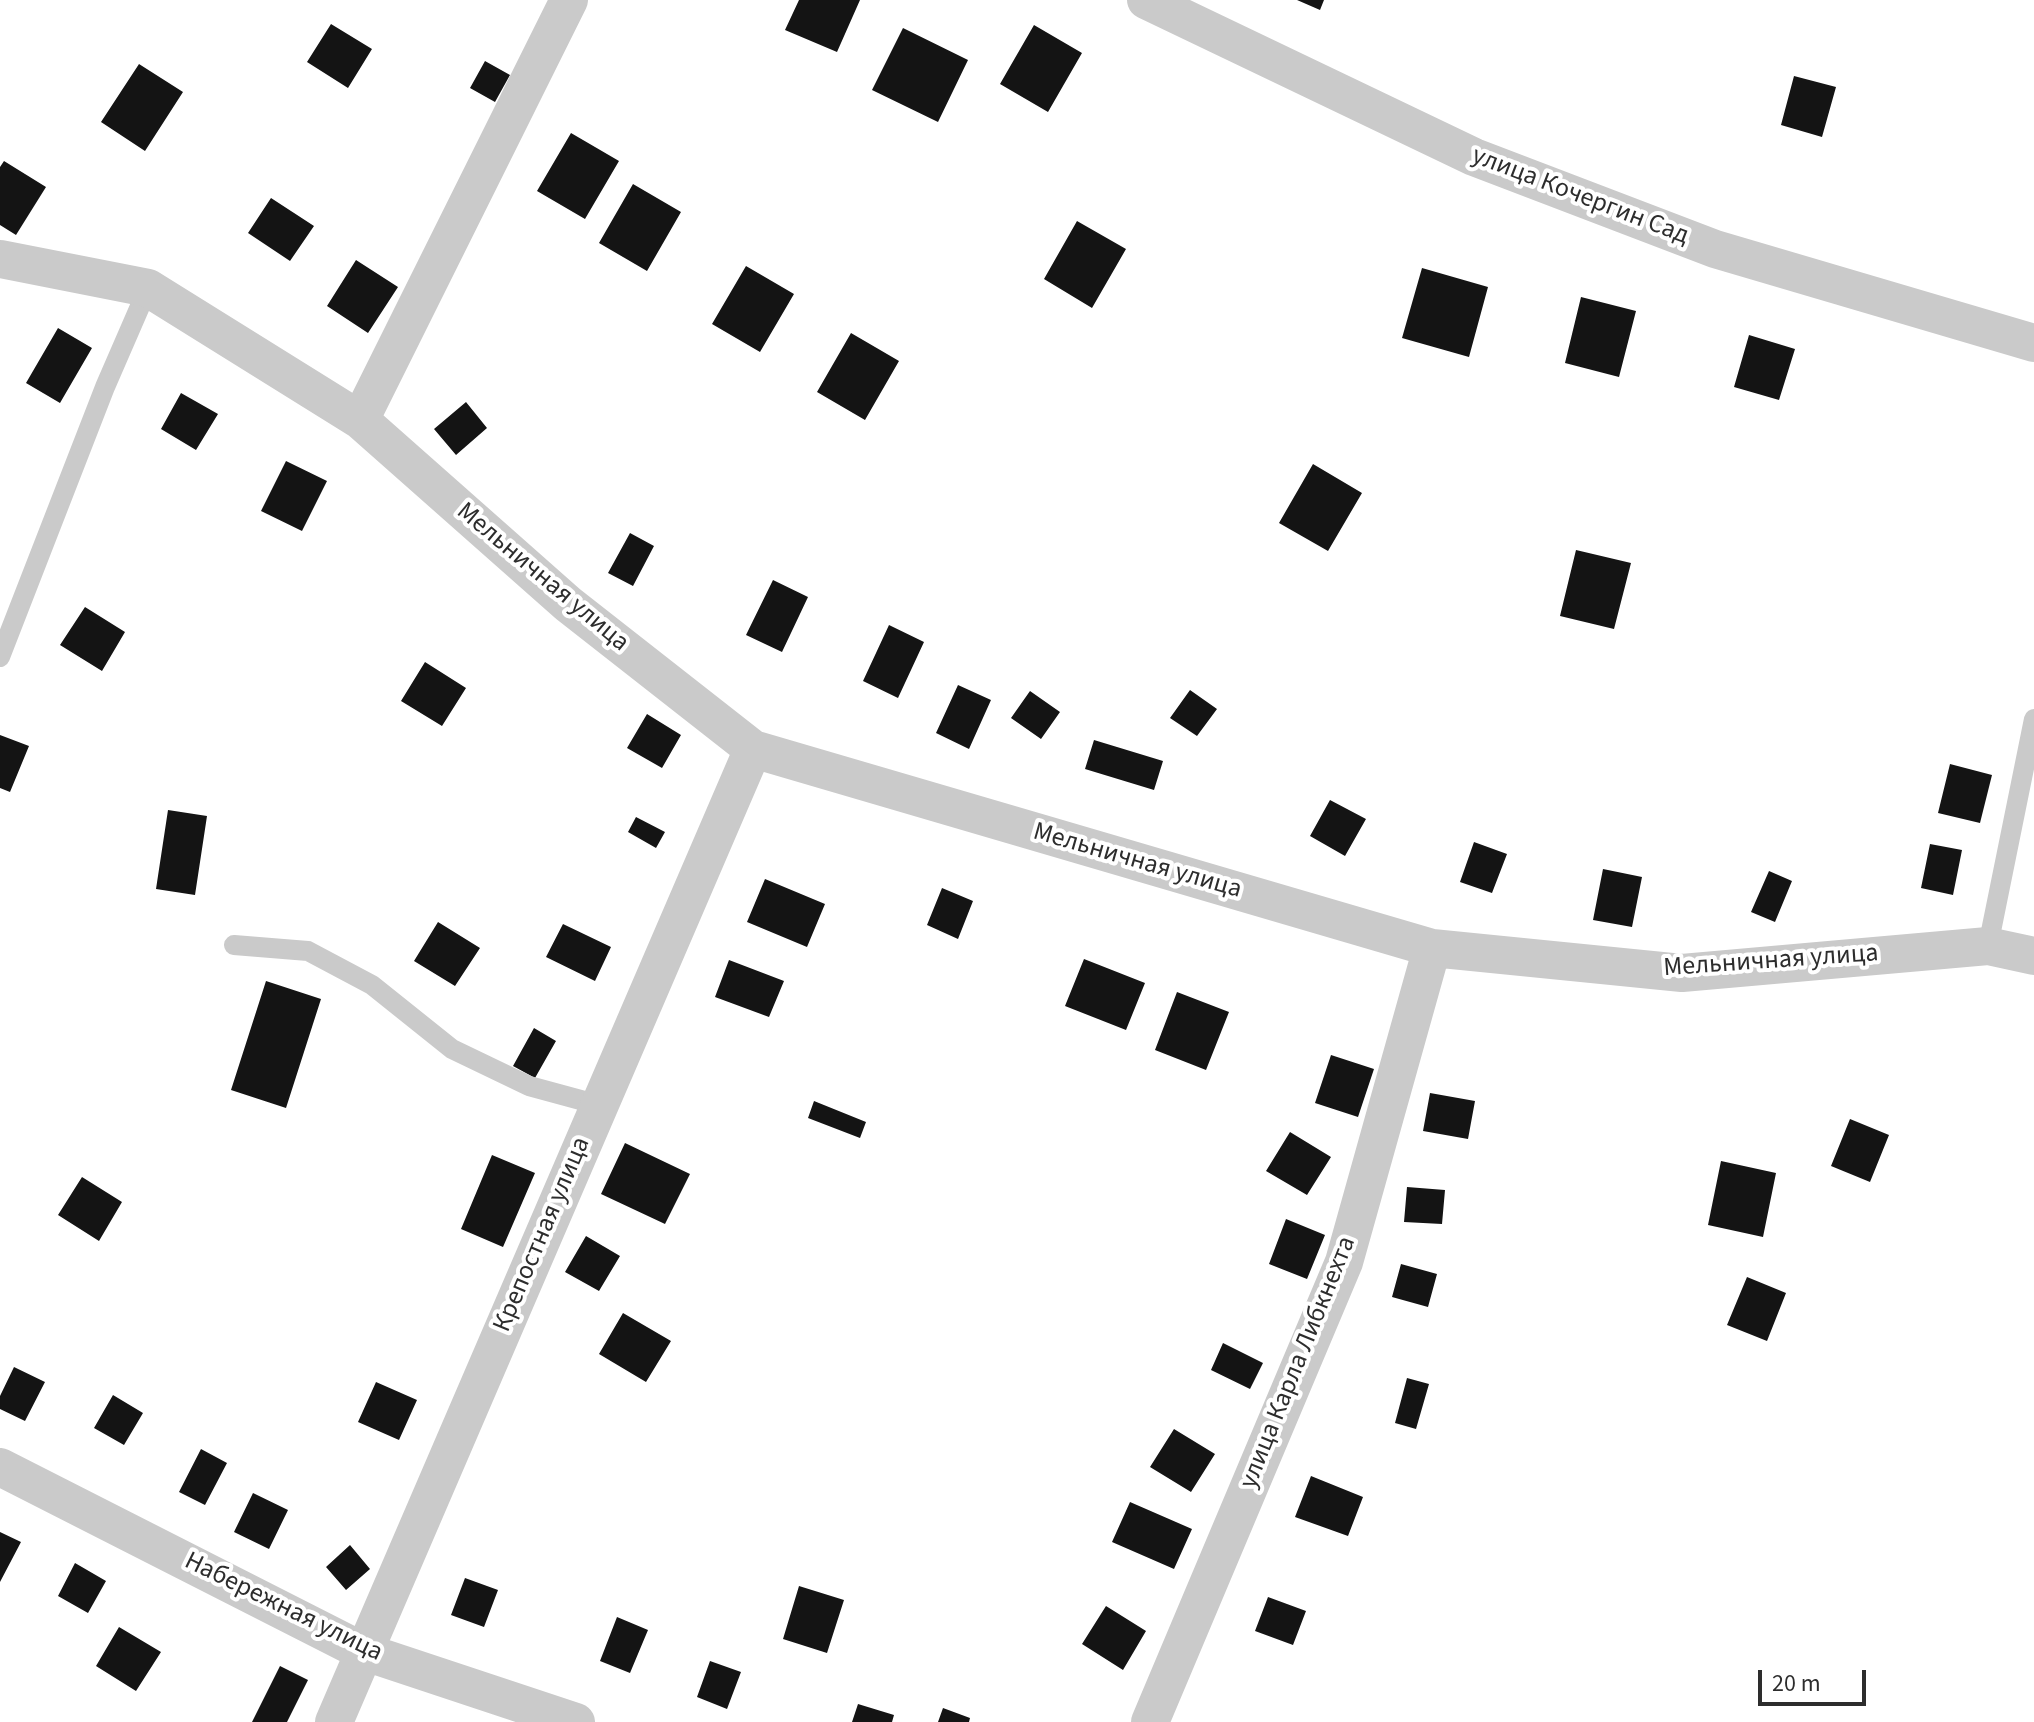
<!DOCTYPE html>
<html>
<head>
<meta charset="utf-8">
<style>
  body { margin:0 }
  #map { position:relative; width:2034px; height:1722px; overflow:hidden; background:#fff; font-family:"Source Sans 3",sans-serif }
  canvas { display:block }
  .scale { position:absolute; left:1758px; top:1670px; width:108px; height:36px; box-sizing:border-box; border:4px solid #2d2d2d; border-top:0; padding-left:10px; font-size:24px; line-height:28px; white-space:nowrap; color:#2d2d2d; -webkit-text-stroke:6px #fff; paint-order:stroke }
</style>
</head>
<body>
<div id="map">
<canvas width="2034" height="1722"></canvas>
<div class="scale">20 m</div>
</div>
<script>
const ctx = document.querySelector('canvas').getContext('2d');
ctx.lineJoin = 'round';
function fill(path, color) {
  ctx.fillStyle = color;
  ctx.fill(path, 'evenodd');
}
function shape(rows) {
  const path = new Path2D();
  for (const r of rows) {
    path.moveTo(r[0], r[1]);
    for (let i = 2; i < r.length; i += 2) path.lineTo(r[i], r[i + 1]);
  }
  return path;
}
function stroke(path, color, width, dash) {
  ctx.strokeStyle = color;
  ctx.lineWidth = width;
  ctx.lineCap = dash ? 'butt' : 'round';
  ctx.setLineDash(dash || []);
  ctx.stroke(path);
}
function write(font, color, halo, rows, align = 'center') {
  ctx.font = font + ' "Source Sans 3",sans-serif';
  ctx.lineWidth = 8;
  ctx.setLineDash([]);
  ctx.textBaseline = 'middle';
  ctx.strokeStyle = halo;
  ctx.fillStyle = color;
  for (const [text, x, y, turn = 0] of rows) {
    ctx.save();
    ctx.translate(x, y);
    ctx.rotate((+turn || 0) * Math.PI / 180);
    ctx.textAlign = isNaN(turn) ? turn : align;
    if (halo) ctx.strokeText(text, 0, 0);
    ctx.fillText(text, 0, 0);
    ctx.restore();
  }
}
fill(shape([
  [799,0,860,0,837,52,785,30],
  [1297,0,1324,0,1320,10],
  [331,24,372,49,348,88,307,62],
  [1034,25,1082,53,1048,112,1000,84],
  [903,28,968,60,938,122,872,90],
  [485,61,510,75,495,102,470,88],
  [139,64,183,92,145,151,101,122],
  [1794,76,1836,87,1822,137,1781,125],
  [571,133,619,161,585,219,537,191],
  [4,161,46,187,16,235,0,225,0,167],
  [633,184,681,212,647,271,599,243],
  [271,198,314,226,290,261,248,233],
  [1077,221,1126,249,1092,308,1044,279],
  [356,260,398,287,368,333,327,306],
  [746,266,794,294,760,352,712,324],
  [1422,268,1488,287,1469,357,1402,338],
  [1581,297,1636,311,1619,377,1565,363],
  [58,328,92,348,60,403,26,383],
  [851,333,899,361,865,420,817,392],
  [1749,335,1795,349,1779,400,1734,387],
  [181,393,218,414,196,450,161,429],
  [466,402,487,428,456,455,434,429],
  [286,461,327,481,302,531,261,511],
  [1313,464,1362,493,1328,551,1279,523],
  [630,533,654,546,633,586,608,573],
  [1576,550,1631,563,1614,629,1560,616],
  [773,580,808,597,782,652,746,635],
  [85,607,125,632,102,671,60,645],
  [889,625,924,642,898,698,863,681],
  [425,662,466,688,442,726,401,701],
  [958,685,991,700,969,749,936,733],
  [1190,690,1217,709,1197,736,1170,718],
  [1030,691,1060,712,1041,739,1011,718],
  [647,714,681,735,662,768,627,748],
  [0,735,29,746,10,792,0,788],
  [1094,740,1163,761,1154,790,1085,769],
  [1950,764,1992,775,1980,823,1938,813],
  [1330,800,1366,819,1345,856,1310,836],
  [168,810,207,816,195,895,156,889],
  [636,817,665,832,656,848,628,832],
  [1474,842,1507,854,1492,893,1460,882],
  [1930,844,1962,850,1953,895,1921,888],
  [1603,869,1642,877,1632,927,1593,920],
  [1769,871,1792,881,1775,922,1751,912],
  [765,879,825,904,807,947,747,922],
  [942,888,973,901,958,939,927,925],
  [438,922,480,948,455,986,414,961],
  [563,924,611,947,595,981,546,957],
  [1084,959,1145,983,1126,1030,1065,1006],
  [729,960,784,981,769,1017,715,997],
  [266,981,321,999,286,1108,231,1090],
  [1177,992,1229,1012,1206,1070,1155,1050],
  [534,1028,556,1041,535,1078,513,1066],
  [1331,1055,1374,1069,1358,1117,1315,1103],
  [1430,1093,1475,1101,1468,1139,1423,1131],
  [814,1101,866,1122,860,1138,808,1118],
  [1850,1119,1889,1135,1870,1182,1831,1166],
  [1290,1132,1331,1157,1307,1195,1266,1171],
  [625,1143,690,1174,665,1224,601,1194],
  [492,1155,535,1173,503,1247,461,1229],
  [1721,1161,1776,1173,1763,1237,1708,1225],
  [82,1177,122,1202,99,1241,58,1215],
  [1407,1187,1445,1190,1442,1224,1404,1222],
  [1286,1219,1325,1235,1307,1279,1269,1264],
  [586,1236,620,1256,599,1291,565,1272],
  [1401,1264,1437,1274,1428,1307,1392,1297],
  [1747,1277,1786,1293,1767,1341,1727,1325],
  [623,1313,671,1341,646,1382,599,1354],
  [1223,1343,1263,1363,1250,1389,1211,1370],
  [14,1367,45,1382,25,1421,0,1409,0,1396],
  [1407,1378,1429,1384,1416,1429,1395,1423],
  [376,1382,417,1400,399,1440,358,1422],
  [113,1395,143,1413,124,1445,94,1428],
  [1174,1429,1215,1454,1191,1492,1150,1467],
  [201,1449,227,1463,205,1505,179,1492],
  [1311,1476,1363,1497,1348,1536,1295,1517],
  [253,1493,288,1510,269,1549,234,1532],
  [1130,1502,1192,1529,1174,1569,1112,1542],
  [0,1532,21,1542,0,1582],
  [350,1545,370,1569,346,1590,326,1567],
  [75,1563,106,1581,88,1613,58,1596],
  [465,1578,498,1590,484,1627,451,1615],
  [799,1586,844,1600,827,1653,783,1639],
  [1268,1597,1306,1611,1293,1645,1255,1631],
  [1106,1606,1146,1631,1123,1670,1082,1644],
  [617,1617,648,1630,630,1673,600,1661],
  [119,1627,161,1652,136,1691,96,1666],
  [710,1661,741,1672,727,1709,697,1697],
  [280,1666,308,1680,287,1722,252,1722],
  [858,1704,894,1715,892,1722,852,1722],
  [943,1708,970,1718,969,1722,938,1722]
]), '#141414');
stroke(shape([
  [0,657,105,387,148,288],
  [234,945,308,951,372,985,452,1049,529,1086,599,1105],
  [1988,946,2034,719]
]), '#cacaca', 20);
stroke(shape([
  [1146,0,1474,157,1715,249,2034,343],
  [0,259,148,288,360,420,568,604,753,749,1432,948,1682,973,1988,946,2034,956],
  [360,420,569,0],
  [0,1467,362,1651,576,1722],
  [334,1722,753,749],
  [1150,1722,1344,1262,1432,948]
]), '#cacaca', 38);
write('26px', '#2d2d2d', '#fff', [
  ["улица Кочергин Сад",1580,197,21],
  ["Мельничная улица",542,578,40],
  ["Мельничная улица",1137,862,16],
  ["Мельничная улица",1771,962,-4],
  ["Крепостная улица",543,1235,-67],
  ["улица Карла Либкнехта",1299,1363,-68],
  ["Набережная улица",283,1608,26]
]);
</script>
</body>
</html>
